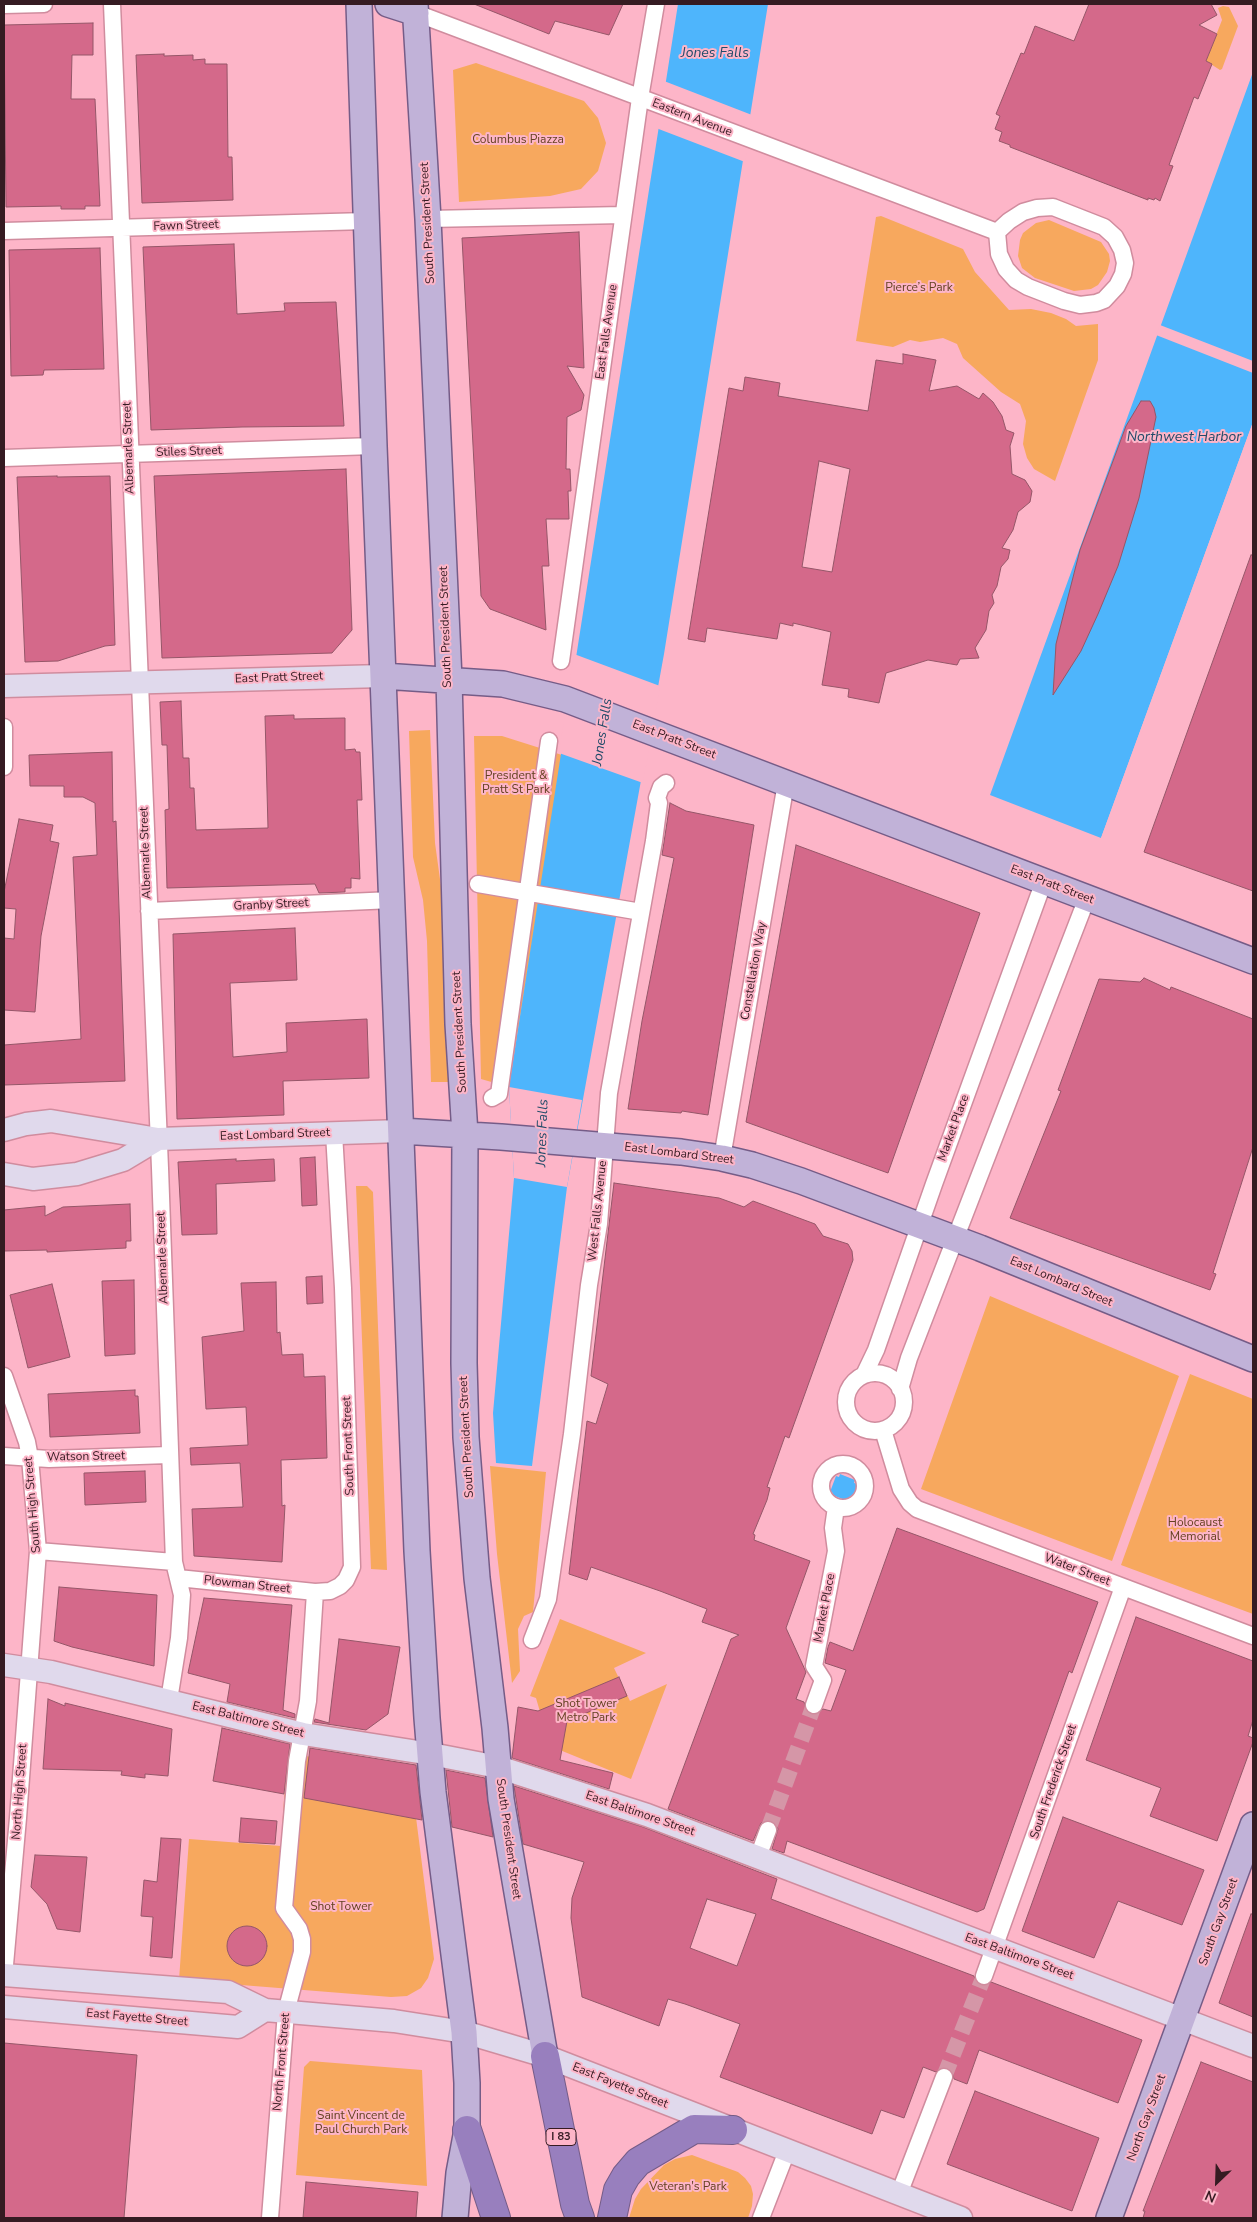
<!DOCTYPE html>
<html>
<head>
<meta charset="utf-8">
<style>
  body { margin:0 }
  #map { position:relative; width:1257px; height:2222px; overflow:hidden; background:#fdb5c8; font-family:"Nunito Sans",sans-serif }
  canvas { display:block }
  .frame { position:absolute; inset:0; border:5px solid #351b22; pointer-events:none }
  .north { position:absolute; left:1192px; top:2157px; width:50px; height:50px; -webkit-text-stroke:4px #fdb5c8; paint-order:stroke; rotate:204deg; font-size:14px; font-weight:700; line-height:20px; text-align:center; color:#351b22 }
  .north::after { content:''; display:block; margin:auto; width:18px; height:22px; background:#351b22; clip-path:polygon(50% 0,100% 100%,50% 72%,0 100%) }
</style>
</head>
<body>
<div id="map">
<canvas width="1257" height="2222"></canvas>
<div class="frame"></div>
<div class="north">N</div>
</div>
<script>
const ctx = document.querySelector('canvas').getContext('2d');
ctx.lineJoin = 'round';
function fill(path, color) {
  ctx.fillStyle = color;
  ctx.fill(path, 'evenodd');
}
function shape(rows) {
  const path = new Path2D();
  for (const r of rows) {
    if (r.length === 3) {
      path.moveTo(r[0] + r[2], r[1]);
      path.arc(r[0], r[1], r[2], 0, 2 * Math.PI);
      continue;
    }
    path.moveTo(r[0], r[1]);
    for (let i = 2; i < r.length; i += 2) path.lineTo(r[i], r[i + 1]);
  }
  return path;
}
function stroke(path, color, width, dash) {
  ctx.strokeStyle = color;
  ctx.lineWidth = width;
  ctx.lineCap = dash ? 'butt' : 'round';
  ctx.setLineDash(dash || []);
  ctx.stroke(path);
}
function write(font, color, halo, rows, align = 'center') {
  ctx.font = font + ' "Nunito Sans",sans-serif';
  ctx.lineWidth = 4;
  ctx.setLineDash([]);
  ctx.textBaseline = 'middle';
  ctx.strokeStyle = halo;
  ctx.fillStyle = color;
  for (const [text, x, y, turn = 0] of rows) {
    ctx.save();
    ctx.translate(x, y);
    ctx.rotate((+turn || 0) * Math.PI / 180);
    ctx.textAlign = isNaN(turn) ? turn : align;
    if (halo) ctx.strokeText(text, 0, 0);
    ctx.fillText(text, 0, 0);
    ctx.restore();
  }
}
fill(shape([
  [1223,6,1229,7,1238,26,1222,69,1220,70,1206,61,1222,20,1218,8],
  [476,63,584,101,598,118,606,143,598,171,581,189,550,196,459,202,453,70],
  [881,216,963,249,975,272,1009,310,1031,309,1051,313,1066,319,1076,326,1098,324,1098,360,1055,481,1034,469,1027,458,1023,444,1026,421,1020,404,1001,392,963,358,957,344,943,338,920,342,910,340,893,347,856,341,876,217],
  [1049,220,1101,242,1109,254,1110,261,1107,272,1098,285,1091,289,1074,291,1035,278,1022,268,1018,256,1020,240,1023,233,1036,223],
  [430,730,435,843,447,930,448,1082,431,1082,427,941,423,900,413,857,409,731],
  [474,736,502,736,562,755,509,1087,481,1079],
  [356,1186,367,1186,373,1192,387,1570,371,1569],
  [990,1296,1179,1376,1112,1561,921,1489],
  [1190,1374,1253,1399,1253,1614,1121,1565],
  [490,1466,546,1472,533,1612,524,1616,518,1629,520,1671,512,1683,497,1554],
  [560,1619,646,1653,614,1668,630,1701,667,1684,631,1779,550,1746,536,1698,530,1696],
  [287,1752,411,1778,434,1959,428,1978,421,1988,407,1996,391,1997,179,1980,189,1839,281,1846],
  [310,2061,422,2070,427,2186,296,2175,304,2067],
  [692,2155,738,2172,745,2178,751,2186,753,2194,752,2206,748,2218,629,2218,635,2199,641,2189,664,2165,675,2159]
]), '#f7a85e');
fill(shape([
  [678,4,768,4,664,654,567,1187,532,1466,496,1463,493,1413,514,1178,509,1087],
  [1253,72,1253,422,1101,838,990,795],
  [840,1474,855,1480,854,1483,858,1484,852,1500,849,1499,848,1501,832,1495,833,1493,830,1492,836,1476,839,1477]
]), '#4eb5fc');
fill(shape([
  [664,81,752,115,745,162,656,128],
  [1160,325,1253,361,1253,373,1156,335],
  [1253,422,1253,430,1103,839,1101,838],
  [574,654,660,686,643,783,559,753],
  [509,1087,582,1100,567,1187,514,1178]
]), '#fdb5c8');
const building = shape([
  [474,4,623,4,609,35,555,21,549,34,474,4],
  [1089,4,1211,4,1217,15,1199,25,1217,34,1206,61,1212,64,1198,99,1194,97,1169,165,1173,166,1160,201,1155,198,1154,200,1148,198,1148,200,1010,147,1010,145,999,141,1002,132,995,129,1000,116,996,114,1021,53,1024,54,1035,26,1074,41,1089,4],
  [93,23,93,55,72,55,71,99,95,99,100,206,85,206,85,209,61,209,61,206,6,207,4,25,93,23],
  [164,54,164,56,193,55,193,60,205,59,205,64,227,64,228,157,232,157,233,200,142,203,136,55,164,54],
  [579,232,584,368,567,366,584,395,581,410,567,417,566,469,570,469,571,491,568,491,569,519,546,519,549,566,542,566,546,630,490,609,481,596,462,238,579,232],
  [234,244,237,314,285,311,284,303,336,302,344,426,242,427,151,430,143,247,234,244],
  [100,248,104,369,44,370,43,375,11,376,9,250,100,248],
  [903,354,936,360,929,391,957,386,979,399,983,393,993,402,1002,416,1006,430,1014,433,1010,446,1012,474,1025,480,1032,491,1030,502,1018,512,1013,530,1002,548,1010,550,1008,559,1001,567,997,586,992,595,994,603,989,611,986,630,975,648,979,658,960,659,957,665,928,660,886,673,879,703,848,697,849,689,822,685,831,632,793,623,793,626,780,623,777,639,707,628,705,642,688,639,729,388,743,391,745,377,780,383,778,396,868,411,876,360,903,364,903,354],
  [819,461,850,469,832,572,802,567,819,461],
  [1141,401,1150,401,1154,408,1156,417,1139,498,1118,566,1098,614,1081,651,1053,695,1056,644,1080,550,1126,426,1141,401],
  [346,469,352,630,332,653,162,658,154,476,346,469],
  [57,476,57,477,110,476,115,645,105,646,58,661,25,662,17,477,57,476],
  [1251,555,1253,555,1253,891,1144,852,1251,555],
  [181,701,183,758,189,758,190,788,194,788,196,830,268,828,265,716,294,715,294,719,345,718,345,750,355,749,356,752,360,752,362,800,357,800,360,879,351,878,351,888,345,888,345,892,319,893,315,884,167,888,165,810,169,809,167,745,162,745,160,702,181,701],
  [112,752,113,822,116,821,125,1081,4,1085,4,1045,81,1039,73,857,97,855,95,803,83,797,64,797,64,786,30,786,29,755,112,752],
  [670,803,686,811,754,825,708,1115,682,1111,681,1113,628,1109,642,1021,674,858,662,855,670,803],
  [19,819,53,825,50,841,59,843,41,936,35,1012,4,1010,4,938,14,939,16,909,4,908,4,892,19,819],
  [796,845,980,913,888,1173,746,1122,796,845],
  [295,928,297,980,230,983,233,1057,287,1052,286,1023,367,1019,369,1078,283,1081,284,1115,177,1119,173,934,295,928],
  [1144,978,1170,990,1171,987,1253,1019,1253,1147,1213,1273,1216,1274,1210,1290,1010,1218,1061,1091,1058,1090,1099,979,1140,982,1144,978],
  [315,1157,317,1205,302,1206,300,1158,315,1157],
  [236,1159,236,1161,274,1159,275,1181,216,1184,217,1234,182,1235,178,1162,236,1159],
  [614,1183,719,1198,744,1207,753,1201,815,1224,823,1236,848,1244,852,1251,853,1260,789,1438,785,1436,767,1487,770,1488,767,1500,753,1534,755,1535,754,1540,810,1561,786,1628,806,1672,796,1699,804,1702,807,1712,815,1715,823,1709,831,1711,846,1670,825,1663,828,1647,830,1642,853,1651,897,1528,1098,1602,1072,1673,1069,1671,984,1909,977,1912,787,1841,784,1853,772,1849,778,1829,776,1824,771,1821,761,1823,753,1841,668,1809,731,1639,739,1635,702,1622,707,1609,660,1591,591,1567,587,1580,569,1574,587,1421,596,1424,608,1384,591,1376,614,1183],
  [130,1204,131,1241,126,1241,126,1248,47,1252,47,1250,4,1251,4,1210,45,1206,45,1216,63,1207,130,1204],
  [322,1276,323,1303,307,1304,306,1277,322,1276],
  [134,1280,135,1354,105,1356,102,1281,134,1280],
  [276,1282,277,1333,280,1332,282,1355,303,1354,304,1377,325,1376,327,1458,281,1460,282,1506,285,1505,282,1562,194,1556,192,1509,243,1507,240,1463,191,1465,190,1448,248,1445,246,1407,206,1409,202,1337,244,1331,241,1283,276,1282],
  [52,1284,70,1357,28,1368,10,1295,52,1284],
  [135,1390,135,1396,138,1396,140,1433,50,1437,48,1394,135,1390],
  [145,1471,146,1502,85,1505,84,1473,145,1471],
  [59,1587,157,1595,154,1666,72,1647,54,1641,59,1587],
  [204,1598,292,1605,283,1710,295,1714,295,1718,227,1702,230,1684,188,1673,204,1598],
  [1136,1617,1253,1661,1253,1720,1248,1736,1253,1738,1253,1742,1217,1841,1150,1816,1161,1788,1086,1760,1136,1617],
  [339,1639,400,1647,388,1714,366,1730,314,1722,315,1719,329,1723,339,1639],
  [619,1677,627,1696,567,1721,560,1760,613,1773,609,1789,512,1758,518,1707,538,1711,619,1677],
  [48,1699,65,1706,65,1703,172,1729,168,1776,145,1774,145,1778,121,1775,122,1771,43,1769,48,1699],
  [222,1728,290,1744,284,1794,213,1781,222,1728],
  [310,1748,416,1765,422,1820,304,1798,310,1748],
  [446,1770,485,1778,493,1837,452,1827,446,1770],
  [514,1786,643,1827,777,1879,771,1899,974,1976,976,1982,980,1985,986,1986,991,1982,1142,2040,1118,2103,979,2050,967,2084,954,2079,952,2071,947,2068,942,2067,936,2072,923,2067,904,2118,881,2110,872,2134,720,2077,740,2024,685,2004,668,1999,659,2026,582,1997,571,1918,572,1898,584,1862,523,1844,514,1786],
  [707,1899,756,1914,737,1966,690,1948,707,1899],
  [1063,1817,1204,1870,1182,1925,1118,1901,1094,1958,1022,1931,1063,1817],
  [241,1818,277,1821,275,1844,239,1842,241,1818],
  [161,1838,181,1839,172,1958,150,1956,153,1917,141,1916,144,1880,157,1882,161,1838],
  [35,1855,87,1857,80,1932,57,1929,47,1904,31,1887,35,1855],
  [1251,1914,1253,1914,1253,2017,1219,2003,1251,1914],
  [247,1946,20],
  [4,2043,137,2055,124,2218,4,2218,4,2043],
  [1201,2062,1253,2082,1253,2218,1143,2218,1145,2211,1143,2211,1201,2062],
  [975,2091,1099,2138,1072,2211,947,2164,975,2091],
  [306,2182,418,2192,416,2218,303,2218,306,2182]
]);
fill(building, '#d4698a');
stroke(building, '#955668', 1);
stroke(shape([
  [768,1830,814,1705],
  [944,2077,984,1976]
]), '#d596a7', 16, [16, 8]);
const street = shape([
  [112,4,160,1168,174,1562,182,1595,179,1638,169,1700],
  [4,5,44,4],
  [416,13,997,232],
  [1053,207,1104,227,1115,237,1122,250,1125,263,1123,274,1117,286,1104,300,1096,303,1080,305,1064,301,1028,287,1016,280,1006,269,999,254,997,232,1009,221,1023,212,1037,208,1053,207],
  [428,219,623,215],
  [4,231,367,221],
  [4,458,374,446],
  [561,661,640,98,656,4],
  [4,727,4,767],
  [478,884,641,912],
  [149,911,392,900],
  [492,1098,499,1094,549,741],
  [722,1158,786,783],
  [875,1402,29],
  [864,1375,876,1350,934,1184,1044,881],
  [4,1376,27,1442,30,1458,38,1551,18,1818,4,1976],
  [900,1389,909,1358,1087,898],
  [883,1430,901,1489,910,1503,917,1509,1253,1636],
  [4,1456,49,1459,169,1455],
  [843,1486,22],
  [38,1551,174,1562],
  [178,1578,315,1592,330,1591,340,1586,346,1580,352,1567,343,1288,334,1133],
  [532,1640,548,1599,572,1434,589,1285,599,1224,609,1093,654,841,659,803,657,798,661,787,666,783],
  [814,1705,823,1680,814,1666,836,1551,833,1528,836,1507],
  [758,1857,768,1830],
  [984,1976,1123,1587],
  [899,2194,944,2077],
  [270,2218,286,2012,302,1952,302,1939,299,1929,284,1908,297,1761,308,1701,315,1592],
  [761,2218,787,2151]
]);
const secondary = shape([
  [4,686,383,676],
  [4,1130,26,1124,51,1121,158,1139,401,1131],
  [4,1174,33,1179,77,1174,123,1160,158,1139],
  [4,1665,51,1672,303,1734,431,1754,498,1767,647,1815,1253,2046],
  [4,1975,228,1992,265,2010,394,2021,464,2032,545,2056,961,2218],
  [4,2007,238,2027,265,2010]
]);
const primary = shape([
  [359,4,374,446,417,1551,427,1718,433,1792,464,2032,467,2083,467,2130,459,2173,455,2218],
  [388,4,416,13],
  [415,4,428,219,449,679,458,1024,465,1134,464,1363,466,1437,477,1578,495,1728,501,1799,545,2056],
  [383,676,503,684,565,699,1253,961],
  [401,1131,501,1137,681,1152,722,1158,752,1165,801,1181,980,1248,1253,1359],
  [1109,2218,1253,1825]
]);
const highway = shape([
  [545,2056,575,2204,580,2218],
  [467,2130,496,2218],
  [612,2218,618,2190,626,2176,638,2162,694,2129,733,2130]
]);
stroke(street, '#d08c9e', 19);
stroke(secondary, '#d08c9e', 25);
stroke(primary, '#755c87', 28);
stroke(highway, '#755c87', 30);
stroke(street, '#fff', 16);
stroke(secondary, '#e0d9ec', 22);
stroke(primary, '#c1b2d8', 25);
stroke(highway, '#987fbe', 28);
for (const [x, y, w] of [
  [561,2137,30]
]) {
  const box = new Path2D();
  box.roundRect(x - w / 2, y - 8.5, w, 17, 4);
  ctx.fillStyle = '#fdb5c8';
  ctx.fill(box);
  stroke(box, '#351b22', 1);
}
write('bold 11px', '#351b22', null, [
  ["I 83",561,2137]
]);
write('12px', '#351b22', '#fdb5c8', [
  ["Eastern Avenue",692,118,21],
  ["South President Street",428,223,-93],
  ["Fawn Street",186,226,-2],
  ["East Falls Avenue",607,332,-82],
  ["Albemarle Street",129,448,-92],
  ["Stiles Street",189,452,-2],
  ["South President Street",446,627,-92],
  ["East Pratt Street",279,678,-2],
  ["East Pratt Street",674,740,21],
  ["Albemarle Street",146,853,-92],
  ["East Pratt Street",1052,885,21],
  ["Granby Street",271,905,-3],
  ["Constellation Way",754,971,-80],
  ["South President Street",460,1032,-93],
  ["Market Place",954,1128,-70],
  ["East Lombard Street",275,1135,-2],
  ["East Lombard Street",679,1154,7],
  ["West Falls Avenue",598,1211,-84],
  ["Albemarle Street",163,1258,-92],
  ["East Lombard Street",1061,1282,23],
  ["South President Street",467,1437,-93],
  ["South Front Street",349,1446,-92],
  ["Watson Street",86,1457,-1],
  ["South High Street",33,1505,-95],
  ["Water Street",1077,1570,21],
  ["Plowman Street",247,1585,6],
  ["Market Place",825,1608,-79],
  ["East Baltimore Street",248,1720,14],
  ["South Frederick Street",1054,1782,-71],
  ["North High Street",20,1792,-86],
  ["East Baltimore Street",640,1814,19],
  ["South President Street",508,1839,82],
  ["South Gay Street",1219,1922,-70],
  ["East Baltimore Street",1019,1957,20],
  ["East Fayette Street",137,2018,5],
  ["North Front Street",282,2062,-85],
  ["East Fayette Street",620,2086,22],
  ["North Gay Street",1147,2118,-70]
]);
write('12px', '#644221', '#fdb5c8', [
  ["Columbus Piazza",518,140],
  ["Pierce’s Park",919,288],
  ["President &",516,776],
  ["Pratt St Park",516,790],
  ["Holocaust",1195,1523],
  ["Memorial",1195,1537],
  ["Shot Tower",586,1704],
  ["Metro Park",586,1718],
  ["Shot Tower",341,1907],
  ["Saint Vincent de",361,2116],
  ["Paul Church Park",361,2130],
  ["Veteran's Park",688,2187]
]);
write('italic 14px', '#224b69', '#fdb5c8', [
  ["Jones Falls",715,54],
  ["Northwest Harbor",1184,438],
  ["Jones Falls",603,732,-81],
  ["Jones Falls",543,1133,-88]
]);
</script>
</body>
</html>
